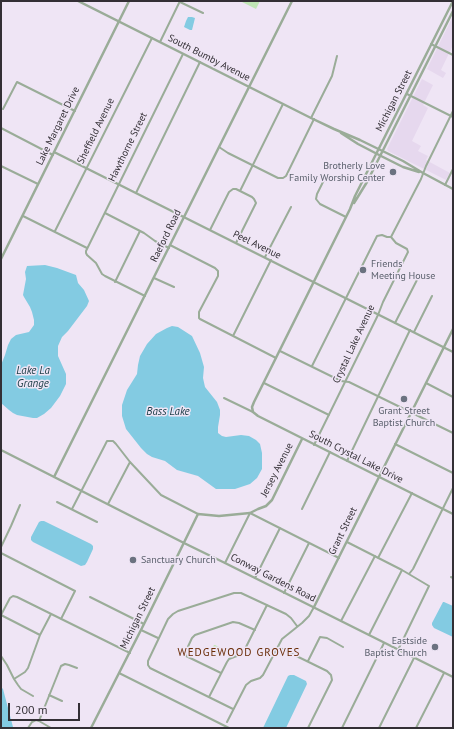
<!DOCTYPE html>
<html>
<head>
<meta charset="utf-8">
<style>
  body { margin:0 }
  #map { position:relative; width:454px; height:729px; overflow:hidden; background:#efe5f5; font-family:"PT Sans",sans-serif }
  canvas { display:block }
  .frame { position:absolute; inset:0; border:2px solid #332f35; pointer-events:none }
  .scale { position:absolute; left:8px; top:703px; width:72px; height:18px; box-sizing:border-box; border:2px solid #332f35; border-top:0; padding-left:5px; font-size:12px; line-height:14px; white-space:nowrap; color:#332f35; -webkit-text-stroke:3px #efe5f5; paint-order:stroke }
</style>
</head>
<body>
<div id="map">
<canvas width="454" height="729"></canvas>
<div class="frame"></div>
<div class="scale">200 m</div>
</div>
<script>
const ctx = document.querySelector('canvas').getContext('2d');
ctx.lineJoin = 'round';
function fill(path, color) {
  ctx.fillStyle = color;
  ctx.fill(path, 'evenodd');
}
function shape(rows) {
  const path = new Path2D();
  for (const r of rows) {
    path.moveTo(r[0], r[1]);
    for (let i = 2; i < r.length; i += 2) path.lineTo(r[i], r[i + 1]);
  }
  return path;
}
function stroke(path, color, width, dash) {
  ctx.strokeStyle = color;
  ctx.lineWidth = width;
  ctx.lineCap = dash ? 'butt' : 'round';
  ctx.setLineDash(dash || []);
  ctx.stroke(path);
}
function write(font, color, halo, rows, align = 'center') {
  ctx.font = font + ' "PT Sans",sans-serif';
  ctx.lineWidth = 3;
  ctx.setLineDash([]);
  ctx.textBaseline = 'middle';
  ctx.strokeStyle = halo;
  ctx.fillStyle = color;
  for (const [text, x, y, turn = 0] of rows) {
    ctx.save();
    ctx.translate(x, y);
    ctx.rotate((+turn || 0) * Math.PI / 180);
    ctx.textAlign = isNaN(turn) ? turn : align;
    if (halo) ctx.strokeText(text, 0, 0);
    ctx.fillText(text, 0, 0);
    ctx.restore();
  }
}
fill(shape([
  [453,16,453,45,441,70,446,73,443,78,427,69],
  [422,79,433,85,423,105,428,108,412,141,421,146,418,151,428,156,426,160,450,173,446,180,388,151,387,149]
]), '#e6d8ee');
fill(shape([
  [240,1,260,1,256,9],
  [214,645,215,645,225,650,225,651,223,655,222,656,212,651,211,650]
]), '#c0e6b5');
fill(shape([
  [188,17,192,17,195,18,192,30,190,30,184,27,186,21],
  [45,265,57,268,76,275,78,283,84,290,89,301,87,306,68,331,62,337,58,346,58,356,66,374,66,384,60,396,51,408,44,414,37,418,33,418,17,415,13,413,9,410,1,403,1,365,5,355,8,345,11,339,16,335,29,332,34,325,34,320,32,312,30,307,24,297,23,295,26,279,25,272,27,266],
  [172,326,178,327,192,336,200,353,204,367,203,378,205,387,217,402,220,410,220,415,218,427,218,433,222,436,226,437,241,435,249,436,256,440,260,444,262,453,262,469,257,478,250,484,235,489,216,489,198,476,177,470,165,461,152,457,147,454,141,448,126,429,122,416,122,405,127,390,137,374,138,365,140,356,147,344,156,334,167,328],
  [41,521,44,521,91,544,93,546,93,549,87,562,85,565,81,566,33,542,31,540,31,537,39,522],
  [443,602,444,602,453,606,453,637,434,628,432,625,432,623],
  [290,675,294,675,306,681,307,684,286,728,263,728,288,676],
  [1,687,3,689,13,727,12,728,1,728]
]), '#83cbe2');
stroke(shape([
  [180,2,203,13],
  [160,42,180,1],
  [431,44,453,55],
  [407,94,453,117],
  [3,109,17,82,75,111],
  [311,118,332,76,337,56],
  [1,128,53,155],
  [219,147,228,153,278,178,283,178,286,176,314,119],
  [1,166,38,184],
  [326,176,317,194,316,199,320,204,346,217],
  [445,185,453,169],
  [240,191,283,104],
  [136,193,200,62],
  [105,213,144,233,155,241,169,248],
  [23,216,87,248],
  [210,230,229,192,233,189,236,189,252,197,254,199,256,203,236,243],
  [55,231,152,38],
  [391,237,421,179,426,166,453,111],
  [170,245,215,268,218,271,218,276,199,312,199,318,200,319,276,358],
  [265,257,291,207],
  [154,278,174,287],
  [115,282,140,231],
  [145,296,105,276,102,274,96,263,87,255,86,253,86,251,183,54],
  [395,323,419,276],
  [414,332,432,296],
  [233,336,271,260],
  [280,351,341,381,349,382,453,433],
  [312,366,377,236,382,235,387,237,391,237],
  [264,383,329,415],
  [426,383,453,397],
  [224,398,253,412],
  [395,444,453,473],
  [314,445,378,315,383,302,408,252,407,249,396,243,391,237],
  [347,461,410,330],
  [57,502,97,522],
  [108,504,130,462],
  [72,509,105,445,107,441,113,441,116,444,130,462,161,495,198,514],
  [302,509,330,452],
  [347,542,402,570,429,586,398,650],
  [1,547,11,526,20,505],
  [1,553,75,591,61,619],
  [378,558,412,493],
  [225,563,250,513,339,558],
  [409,574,413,569,453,488],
  [451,577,453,578],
  [255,578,280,528],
  [284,593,309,543],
  [90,597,144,624],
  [1,615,10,598,13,596,17,597,130,653],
  [1,615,40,635],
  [341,621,375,556],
  [141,630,158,638],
  [369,635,402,570],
  [278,647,327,671,331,675,332,680,308,728],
  [1,656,7,665,14,679,18,685,21,689,33,696],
  [308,661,320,637,327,638,343,647],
  [119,673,229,728],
  [221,673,186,656,185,653,192,638,195,635,233,622,239,623,255,630],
  [14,679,25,672,28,668,40,635,51,614],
  [49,695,62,701],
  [209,697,227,662,229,659,242,654,244,651,267,605],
  [233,709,150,668,148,665,148,661,168,619,173,614,178,611,234,593,241,593,286,614,291,618,297,626],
  [39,721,61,666,65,664,69,665,77,668],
  [39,721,51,728],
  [227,722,246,685,251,681,260,678,263,675,282,639,302,623,309,616,314,607],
  [28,728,32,722,36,720,39,721],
  [342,728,384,643],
  [379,728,414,658],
  [416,728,444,673]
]), '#9aac98', 2);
stroke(shape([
  [78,1,311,118,334,129,360,140,403,161,423,173,453,189],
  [453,1,355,196,350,209,254,402,252,407,253,412,258,416,453,514],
  [341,133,358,144,383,157,403,167,419,172],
  [54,152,453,352],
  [354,203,367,182,453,11],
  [1,259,129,1],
  [1,450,184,543,225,563,453,677],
  [54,477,292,1],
  [314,607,453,329],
  [91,728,144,624,198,514,219,516,250,513,258,509,266,506,272,500,302,439]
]), '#9aac98', 2.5);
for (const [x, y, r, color] of [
  [393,172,4,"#6b7280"],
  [363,270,4,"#6b7280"],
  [404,399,4,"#6b7280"],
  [133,560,4,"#6b7280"],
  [435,647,4,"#6b7280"]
]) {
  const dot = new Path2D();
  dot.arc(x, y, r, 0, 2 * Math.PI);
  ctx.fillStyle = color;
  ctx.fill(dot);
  stroke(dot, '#efe5f5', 1.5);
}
write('10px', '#332f35', '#efe5f5', [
  ["South Bumby Avenue",209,58,27],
  ["Michigan Street",394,101,-63],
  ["Lake Margaret Drive",58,126,-64],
  ["Sheffield Avenue",96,131,-64],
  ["Hawthorne Street",128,147,-64],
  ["Raeford Road",166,236,-64],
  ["Peel Avenue",257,245,26],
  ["Crystal Lake Avenue",354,344,-65],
  ["South Crystal Lake Drive",356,457,27],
  ["Jersey Avenue",277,470,-63],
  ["Grant Street",343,531,-64],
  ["Conway Gardens Road",273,578,27],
  ["Michigan Street",138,618,-64]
]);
write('10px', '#5b616d', '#efe5f5', [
  ["Brotherly Love",385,166],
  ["Family Worship Center",385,178],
  ["Friends",371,264,"left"],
  ["Meeting House",371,276,"left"],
  ["Grant Street",404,411,"center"],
  ["Baptist Church",404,423,"center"],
  ["Sanctuary Church",141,560,"left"],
  ["Eastside",427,641],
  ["Baptist Church",427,653]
], 'right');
write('italic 11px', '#193b45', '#efe5f5', [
  ["Lake La",33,371],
  ["Grange",33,384],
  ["Bass Lake",168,412]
]);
ctx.letterSpacing = '1px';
write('11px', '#692b05', '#efe5f5', [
  ["WEDGEWOOD GROVES",239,653]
]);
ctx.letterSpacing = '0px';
</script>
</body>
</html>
